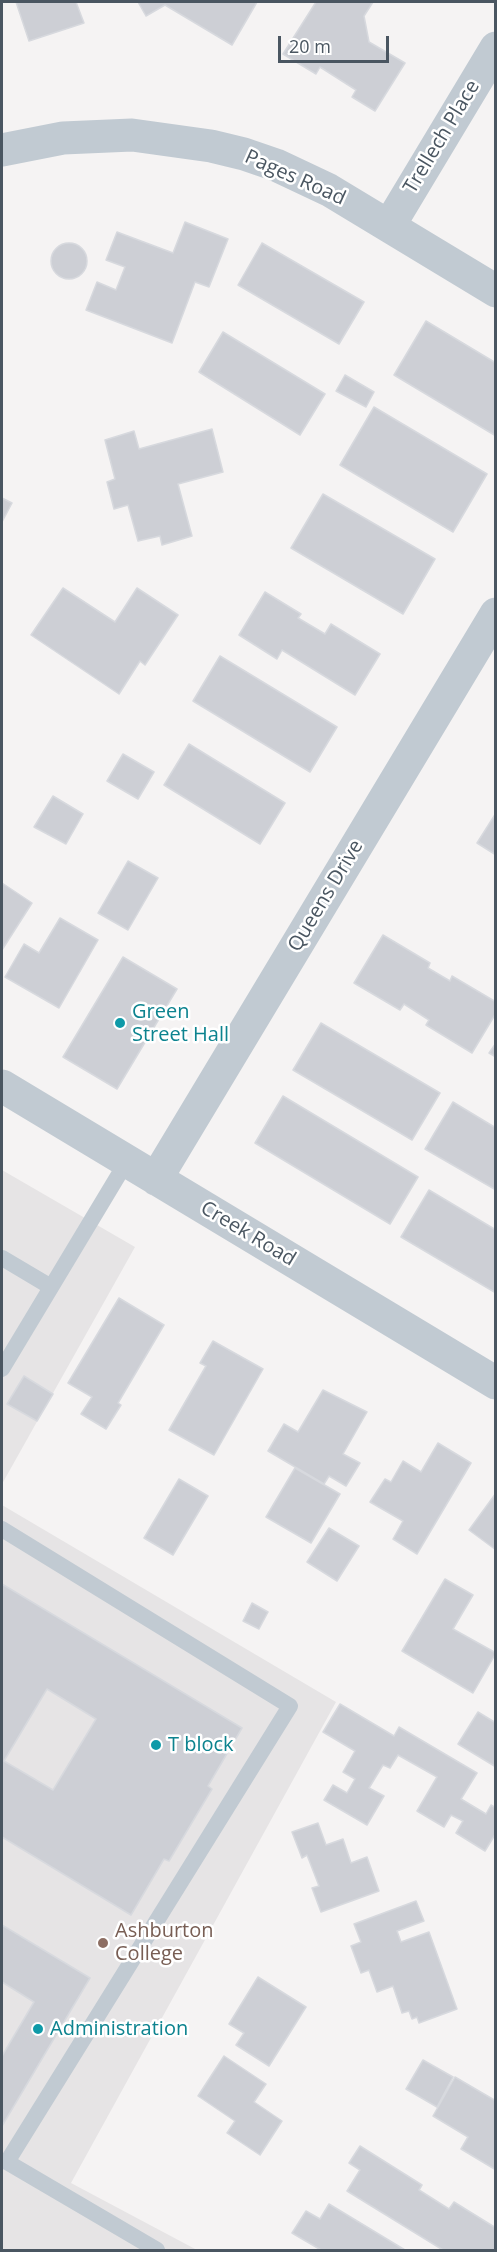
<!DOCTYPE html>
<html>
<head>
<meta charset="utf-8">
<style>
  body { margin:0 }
  #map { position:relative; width:497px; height:2252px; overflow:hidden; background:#f5f3f3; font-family:"Open Sans",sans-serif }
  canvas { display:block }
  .frame { position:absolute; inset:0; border:3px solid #4a5661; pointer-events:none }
  .scale { position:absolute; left:278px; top:36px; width:111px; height:27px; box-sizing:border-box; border:3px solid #4a5661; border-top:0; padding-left:8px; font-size:18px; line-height:21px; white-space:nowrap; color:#4a5661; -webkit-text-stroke:4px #fff; paint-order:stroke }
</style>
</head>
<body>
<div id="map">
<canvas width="497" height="2252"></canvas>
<div class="frame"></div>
<div class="scale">20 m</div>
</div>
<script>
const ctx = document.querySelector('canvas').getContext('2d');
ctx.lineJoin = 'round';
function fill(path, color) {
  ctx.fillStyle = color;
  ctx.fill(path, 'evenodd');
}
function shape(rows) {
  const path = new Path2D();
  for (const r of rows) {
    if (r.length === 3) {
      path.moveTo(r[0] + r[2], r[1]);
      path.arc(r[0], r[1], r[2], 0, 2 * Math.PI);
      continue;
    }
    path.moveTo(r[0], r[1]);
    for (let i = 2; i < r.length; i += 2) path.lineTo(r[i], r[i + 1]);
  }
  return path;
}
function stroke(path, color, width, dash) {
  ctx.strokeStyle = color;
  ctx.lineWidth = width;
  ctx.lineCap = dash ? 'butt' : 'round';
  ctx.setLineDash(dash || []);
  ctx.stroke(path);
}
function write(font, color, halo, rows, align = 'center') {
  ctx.font = font + ' "Open Sans",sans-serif';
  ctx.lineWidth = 5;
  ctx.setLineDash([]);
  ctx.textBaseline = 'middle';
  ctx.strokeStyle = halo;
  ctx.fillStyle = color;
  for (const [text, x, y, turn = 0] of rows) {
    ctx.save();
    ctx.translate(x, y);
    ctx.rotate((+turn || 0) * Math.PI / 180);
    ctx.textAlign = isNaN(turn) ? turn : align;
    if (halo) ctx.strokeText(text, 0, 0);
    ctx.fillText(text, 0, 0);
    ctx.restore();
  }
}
fill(shape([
  [2,1170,135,1247,2,1484],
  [2,1505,336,1702,71,2183,197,2250,2,2250]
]), '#e6e4e5');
const building = shape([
  [16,2,76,2,84,23,29,41,16,2],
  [138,2,257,2,232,45,165,5,146,16,138,2],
  [316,2,373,2,364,16,369,42,405,63,375,111,352,97,356,90,320,67,316,74,283,54,316,2],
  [185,222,228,239,209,287,195,282,172,343,86,310,97,282,116,290,125,267,106,260,117,232,173,253,185,222],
  [69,261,18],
  [262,243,364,302,339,344,238,285,262,243],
  [426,321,496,363,496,436,394,375,426,321],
  [223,332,325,394,300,435,199,372,223,332],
  [345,375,374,392,366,407,336,391,345,375],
  [374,407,487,474,453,532,340,465,374,407],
  [212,429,223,472,178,484,192,536,162,545,160,536,138,541,128,505,114,509,107,482,115,479,105,440,134,431,139,449,212,429],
  [323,494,435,559,403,614,291,548,323,494],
  [2,498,12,503,2,522,2,498],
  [63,588,115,622,137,588,178,615,145,665,140,661,119,694,31,635,63,588],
  [265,592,301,614,298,618,325,634,331,624,380,654,355,695,282,650,277,659,239,635,265,592],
  [220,656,337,727,310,772,193,701,220,656],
  [189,744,285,803,260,844,164,785,189,744],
  [123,754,154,772,138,799,107,781,123,754],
  [53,796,83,814,66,844,34,827,53,796],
  [496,813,496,855,477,843,496,813],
  [128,861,158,878,128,930,98,913,128,861],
  [2,883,32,903,2,950,2,883],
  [60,918,98,940,59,1008,5,977,24,944,39,953,60,918],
  [383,935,430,963,428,968,450,981,452,976,496,1002,496,1013,472,1053,426,1025,429,1020,404,1004,400,1010,354,983,383,935],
  [123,957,177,989,117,1089,63,1057,123,957],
  [321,1023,440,1093,412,1140,293,1070,321,1023],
  [496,1043,496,1057,489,1053,496,1043],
  [283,1096,418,1177,390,1224,255,1143,283,1096],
  [453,1102,496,1128,496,1190,425,1149,453,1102],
  [429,1190,496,1230,496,1293,401,1237,429,1190],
  [119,1298,164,1325,118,1403,121,1405,106,1429,81,1414,92,1397,68,1383,119,1298],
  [213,1341,263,1369,214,1455,169,1430,206,1366,200,1363,213,1341],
  [24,1376,53,1394,37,1421,7,1404,24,1376],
  [323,1390,367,1412,343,1454,360,1463,346,1486,329,1476,324,1484,268,1451,284,1424,298,1432,323,1390],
  [438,1443,471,1463,417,1554,393,1539,403,1521,370,1502,385,1479,391,1482,403,1461,421,1472,438,1443],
  [295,1468,340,1494,311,1543,266,1517,295,1468],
  [179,1479,208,1496,173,1555,144,1538,179,1479],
  [496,1493,496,1550,469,1530,496,1493],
  [329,1528,359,1546,337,1581,307,1562,329,1528],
  [445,1579,473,1595,453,1629,496,1653,473,1693,402,1651,445,1579],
  [2,1584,242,1728,208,1786,212,1789,169,1861,164,1859,131,1915,2,1837,2,1584],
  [47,1689,96,1719,53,1790,4,1761,47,1689],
  [252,1603,268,1612,259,1629,243,1621,252,1603],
  [340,1704,394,1736,399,1727,477,1773,461,1799,486,1814,491,1805,496,1808,496,1833,485,1851,456,1833,463,1821,451,1815,444,1827,417,1811,437,1777,398,1755,390,1768,383,1765,369,1788,384,1796,367,1825,324,1800,333,1785,347,1793,355,1779,343,1772,355,1751,323,1732,340,1704],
  [478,1712,496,1723,496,1767,458,1744,478,1712],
  [318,1823,326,1845,343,1839,351,1863,367,1857,379,1891,321,1912,312,1888,319,1886,307,1855,302,1858,292,1832,318,1823],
  [416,1901,424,1921,397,1931,401,1942,429,1932,457,2009,419,2023,417,2017,412,2019,409,2011,402,2013,393,1986,377,1992,369,1970,361,1973,351,1946,361,1942,354,1924,416,1901],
  [2,1925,90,1978,2,2126,2,2056,34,2002,2,1982,2,1925],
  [258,1977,306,2007,269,2066,236,2045,244,2033,229,2024,258,1977],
  [224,2056,266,2084,254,2102,282,2121,260,2155,227,2133,235,2121,198,2096,224,2056],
  [423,2060,453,2077,437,2107,406,2089,423,2060],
  [455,2077,496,2101,496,2170,461,2149,468,2137,433,2116,455,2077],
  [360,2146,422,2185,419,2190,449,2209,454,2202,496,2228,496,2250,443,2250,347,2191,360,2170,349,2163,360,2146],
  [329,2204,405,2250,321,2250,292,2233,306,2211,320,2219,329,2204]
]);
fill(building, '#cdcfd5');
stroke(building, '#d7d9de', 1.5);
stroke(shape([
  [2,1258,51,1287],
  [2,1369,127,1161],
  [2,1529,290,1706,7,2162,157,2250]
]), '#c1cad2', 16);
stroke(shape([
  [2,150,63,138,132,135,211,146,244,154,276,165,329,190,496,291],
  [389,226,496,48],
  [2,1086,496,1383],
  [156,1179,496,614]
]), '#c1cad2', 33);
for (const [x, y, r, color] of [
  [120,1023,6,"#0f9aa8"],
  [156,1745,6,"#0f9aa8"],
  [103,1943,6,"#8d6e63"],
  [38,2029,6,"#0f9aa8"]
]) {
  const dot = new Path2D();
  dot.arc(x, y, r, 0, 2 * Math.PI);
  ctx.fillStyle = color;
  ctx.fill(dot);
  stroke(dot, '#fff', 2);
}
write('20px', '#4a5661', '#fff', [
  ["Trellech Place",442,137,-59],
  ["Pages Road",295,178,24],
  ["Queens Drive",326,896,-59],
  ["Creek Road",248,1234,31]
]);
write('20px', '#0d838f', '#fff', [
  ["Green",132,1012],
  ["Street Hall",132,1035],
  ["T block",168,1745],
  ["Administration",50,2029]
], 'left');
write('20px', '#785e54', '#fff', [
  ["Ashburton",115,1931],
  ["College",115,1954]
], 'left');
</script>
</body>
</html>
